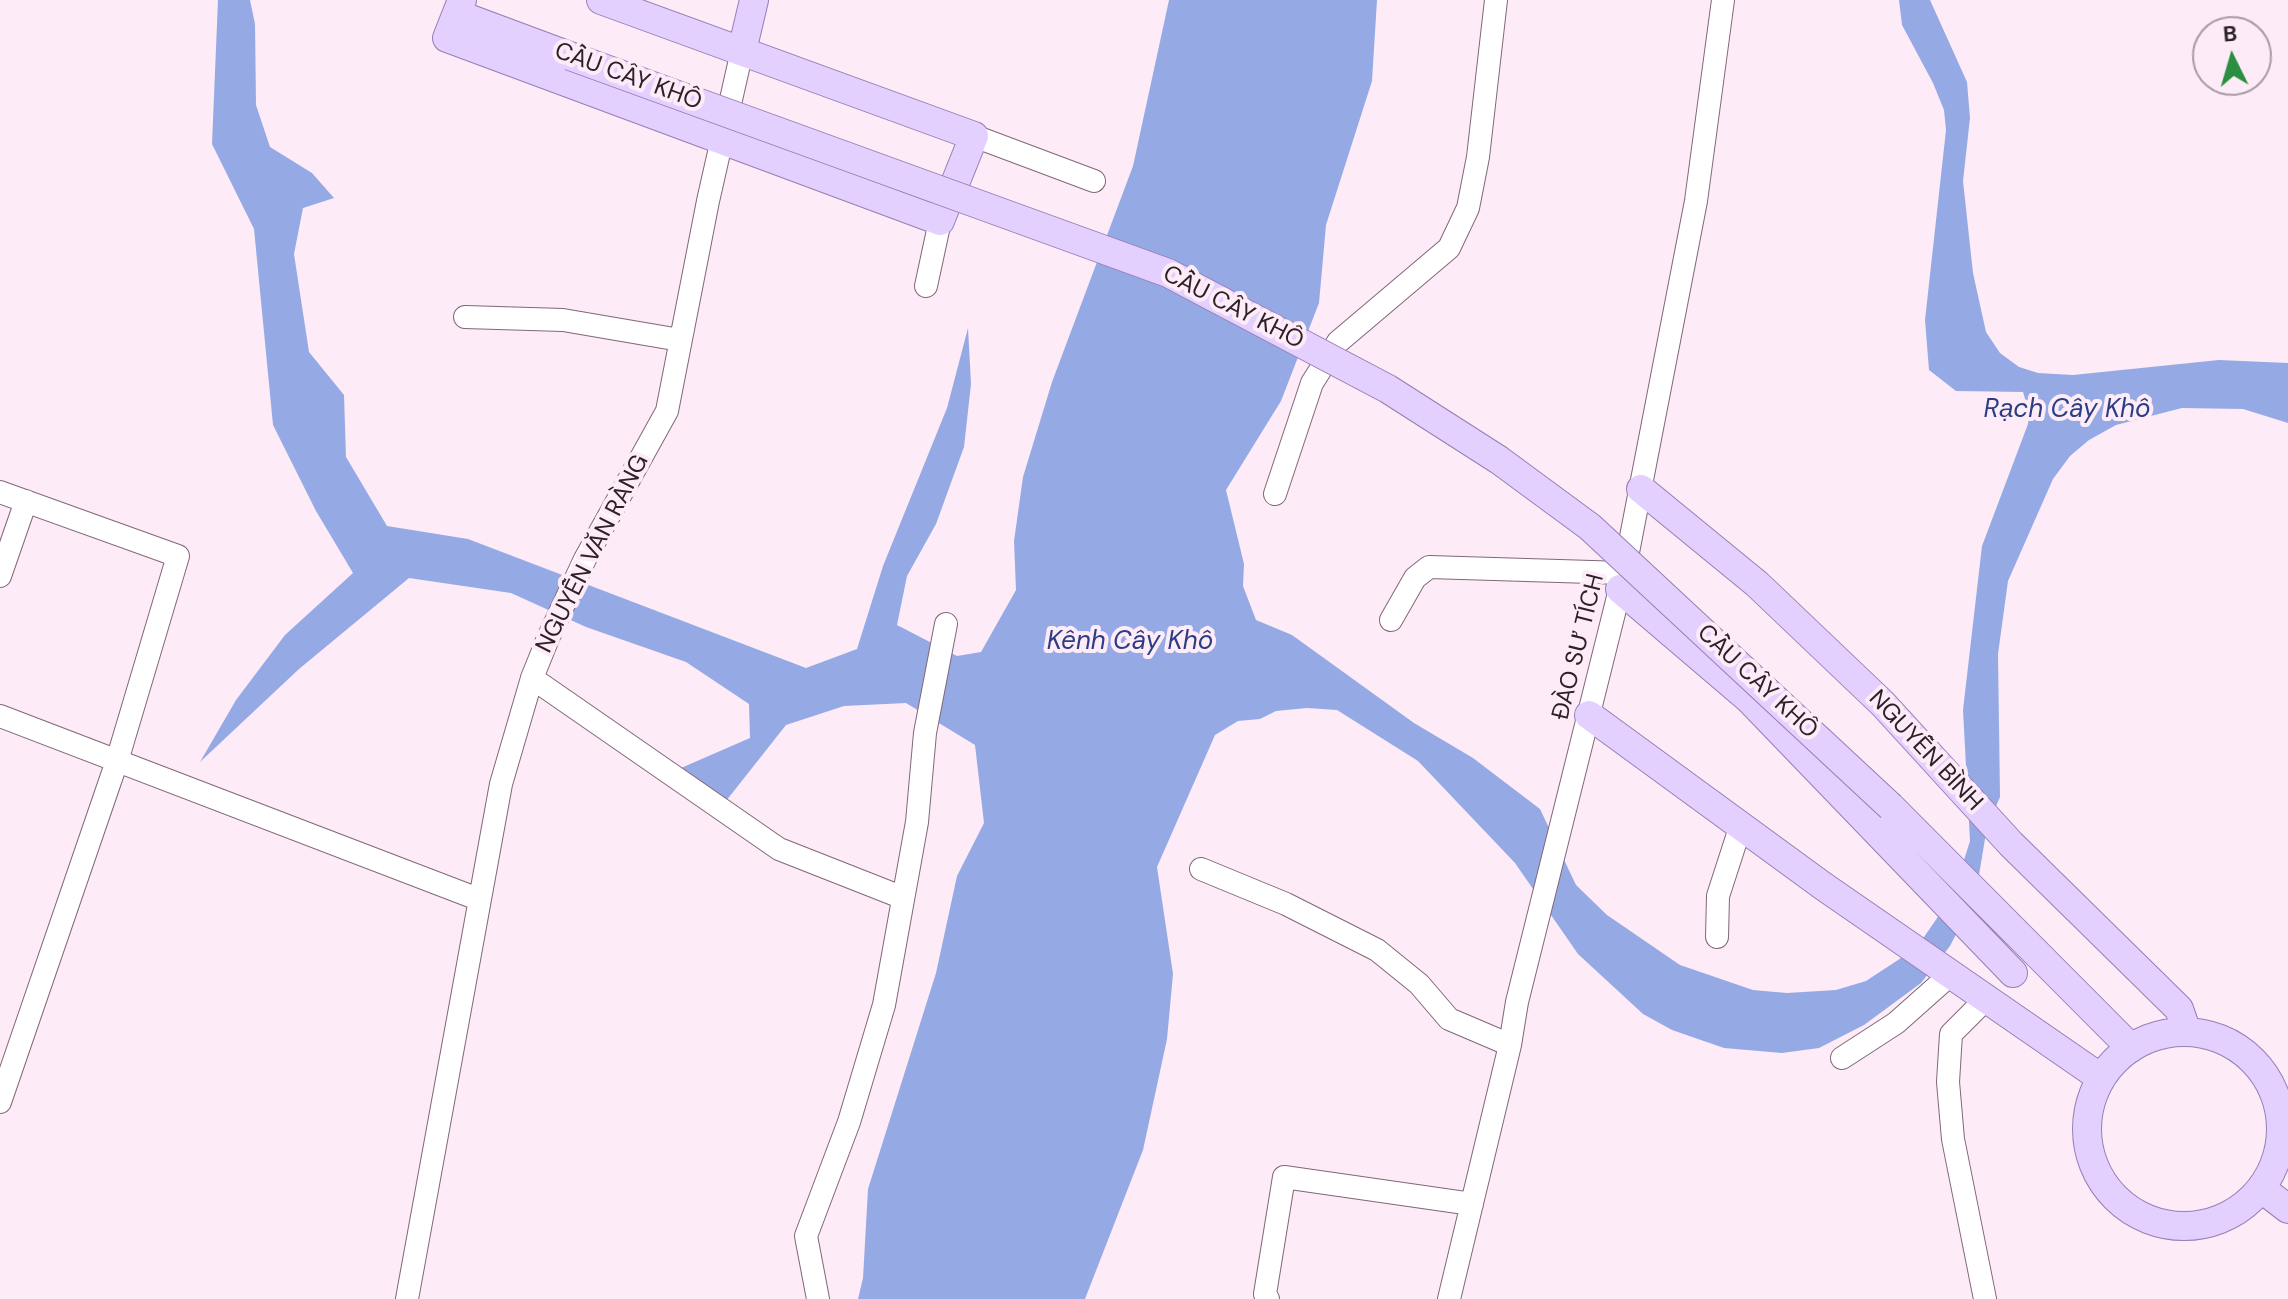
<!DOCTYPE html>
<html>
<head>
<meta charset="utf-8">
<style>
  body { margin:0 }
  #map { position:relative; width:2288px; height:1299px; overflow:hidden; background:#fdebf7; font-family:"DM Sans",sans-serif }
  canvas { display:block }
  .north { position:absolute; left:2192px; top:16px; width:80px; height:80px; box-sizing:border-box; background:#fdebf7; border:2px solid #a99aa5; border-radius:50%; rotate:355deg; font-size:22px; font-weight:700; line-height:32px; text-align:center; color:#2c2129 }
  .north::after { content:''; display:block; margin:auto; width:28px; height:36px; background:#2c8e41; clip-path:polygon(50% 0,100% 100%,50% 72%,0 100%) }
</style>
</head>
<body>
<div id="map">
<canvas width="2288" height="1299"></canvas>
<div class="north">B</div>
</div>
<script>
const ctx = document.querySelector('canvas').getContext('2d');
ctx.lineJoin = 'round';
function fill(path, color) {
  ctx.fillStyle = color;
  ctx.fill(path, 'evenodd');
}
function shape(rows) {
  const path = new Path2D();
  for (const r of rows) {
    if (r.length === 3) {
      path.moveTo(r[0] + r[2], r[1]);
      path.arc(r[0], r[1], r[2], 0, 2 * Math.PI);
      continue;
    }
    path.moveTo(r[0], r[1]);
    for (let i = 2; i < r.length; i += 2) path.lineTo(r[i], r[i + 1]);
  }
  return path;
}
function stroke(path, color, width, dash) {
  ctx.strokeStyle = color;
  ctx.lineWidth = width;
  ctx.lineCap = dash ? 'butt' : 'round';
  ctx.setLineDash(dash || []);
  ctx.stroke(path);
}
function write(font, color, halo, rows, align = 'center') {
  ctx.font = font + ' "DM Sans",sans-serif';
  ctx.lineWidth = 8;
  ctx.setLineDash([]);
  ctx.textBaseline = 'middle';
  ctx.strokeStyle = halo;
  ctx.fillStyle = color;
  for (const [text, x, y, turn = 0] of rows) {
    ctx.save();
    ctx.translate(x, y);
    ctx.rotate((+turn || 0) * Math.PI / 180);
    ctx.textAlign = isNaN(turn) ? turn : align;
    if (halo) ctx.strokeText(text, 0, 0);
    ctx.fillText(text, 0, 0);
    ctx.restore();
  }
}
fill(shape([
  [218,0,250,0,255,24,256,105,270,147,312,173,334,198,303,208,294,254,309,352,344,395,346,457,387,526,468,539,806,668,857,649,883,566,947,408,968,328,971,384,964,447,936,524,907,576,897,625,957,656,981,652,1016,590,1014,541,1023,477,1052,382,1133,166,1169,0,1377,0,1372,81,1326,225,1319,303,1281,401,1226,490,1244,564,1243,586,1256,620,1292,635,1414,723,1473,758,1540,809,1576,885,1607,915,1680,965,1753,990,1787,993,1836,990,1866,981,1901,958,1924,937,1953,895,1970,841,1963,710,1982,546,2028,424,2029,412,2023,392,1956,391,1929,370,1925,320,1946,130,1944,110,1933,83,1902,25,1899,0,1930,0,1967,82,1970,118,1963,181,1973,273,1986,332,2000,353,2019,367,2038,373,2073,375,2219,360,2288,363,2288,423,2243,409,2182,408,2116,425,2089,440,2070,456,2053,479,2008,581,1998,654,2000,797,1987,827,1978,881,1967,913,1950,946,1921,983,1864,1025,1819,1048,1782,1053,1724,1048,1672,1030,1643,1014,1578,954,1515,863,1418,761,1337,710,1307,708,1276,711,1260,719,1238,721,1215,735,1157,867,1173,974,1167,1039,1143,1150,1085,1299,858,1299,863,1278,868,1189,936,973,957,876,984,823,975,745,906,703,844,706,786,725,726,801,681,768,750,738,749,704,686,662,586,627,511,593,409,578,299,669,200,762,236,700,285,635,353,573,316,511,273,425,254,229,212,144]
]), '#95aae5');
const minor = shape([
  [974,136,1094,181],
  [926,286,940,221],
  [465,317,563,320,680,340],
  [0,492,178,556,117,761,0,1102],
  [1275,494,1312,383,1338,342,1449,248,1468,208,1478,157,1496,0],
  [0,576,26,501],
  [1391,620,1415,578,1429,567,1624,573],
  [532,678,779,849,901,897],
  [0,716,478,899],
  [1201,869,1286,904,1377,950,1419,984,1449,1019,1510,1045],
  [1717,937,1718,896,1741,825],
  [1842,1058,1896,1023,1950,975],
  [407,1299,501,784,532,678,549,636,585,559,667,411,708,201,742,51],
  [818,1299,806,1236,849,1122,884,1005,917,822,925,733,946,624],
  [1268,1299,1265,1294,1284,1177,1472,1204],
  [1449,1299,1510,1045,1517,1002,1624,573,1696,201,1723,0],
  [1985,1299,1953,1139,1948,1082,1951,1034,1987,998]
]);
const major = shape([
  [462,0,447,38,940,221,974,136,601,0],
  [457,14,570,56],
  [742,51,754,0],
  [1641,489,1757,584,1883,704,2011,844,2179,1009,2187,1032],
  [1620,589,1749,699,2013,973],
  [1589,715,1823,886,2101,1078],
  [1891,807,2131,1048],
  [2184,1129,97],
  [2262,1189,2288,1209]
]);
stroke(minor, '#816779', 24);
stroke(major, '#977eb3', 30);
stroke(minor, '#fff', 22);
stroke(major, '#e3d0fe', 28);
const majorBridge = shape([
  [570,56,1168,273,1388,389,1499,460,1590,527,1891,807]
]);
stroke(majorBridge, '#977eb3', 30, []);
stroke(majorBridge, '#e3d0fe', 28);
write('24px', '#2c2129', '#fdebf7', [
  ["CẦU CÂY KHÔ",628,77,20],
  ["CẦU CÂY KHÔ",1233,308,27],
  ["NGUYỄN VĂN RÀNG",593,554,-63],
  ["ĐÀO SƯ TÍCH",1579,647,-76],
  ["CẦU CÂY KHÔ",1757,682,43],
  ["NGUYỄN BÌNH",1925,751,47]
]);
write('italic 26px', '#2b3e83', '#fdebf7', [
  ["Rạch Cây Khô",2067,410],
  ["Kênh Cây Khô",1130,642]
]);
</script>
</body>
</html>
